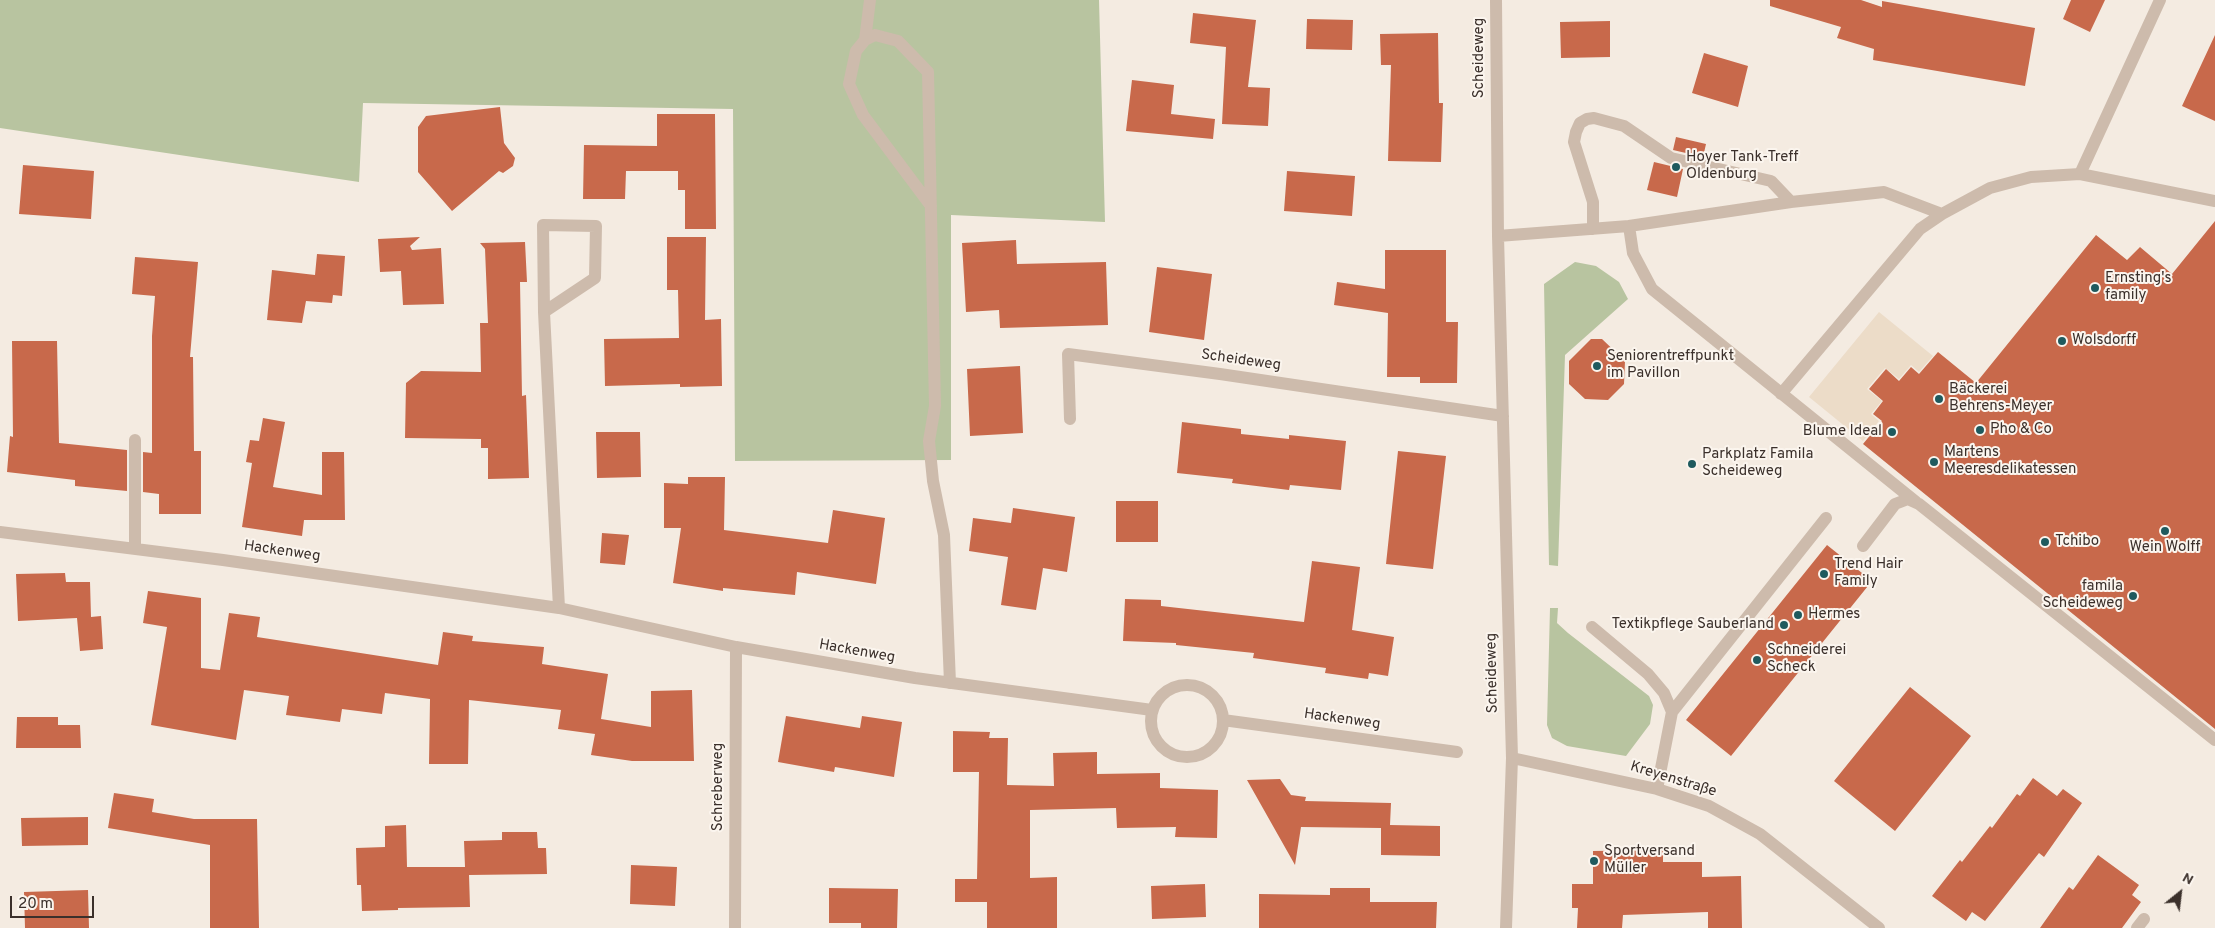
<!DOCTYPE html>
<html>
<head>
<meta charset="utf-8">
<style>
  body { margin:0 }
  #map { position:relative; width:2215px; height:928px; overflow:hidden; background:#f4ebe1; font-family:Overpass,sans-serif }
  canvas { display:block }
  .north { position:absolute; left:2155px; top:868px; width:50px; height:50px; -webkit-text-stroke:4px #fbf5ee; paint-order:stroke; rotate:29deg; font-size:14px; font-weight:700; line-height:20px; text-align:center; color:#3b302b }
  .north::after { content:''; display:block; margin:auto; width:18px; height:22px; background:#3b302b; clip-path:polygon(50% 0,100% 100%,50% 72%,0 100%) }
  .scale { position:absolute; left:10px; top:896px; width:84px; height:22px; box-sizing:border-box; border:2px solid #3b302b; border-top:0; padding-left:6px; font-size:15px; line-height:18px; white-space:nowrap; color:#3b302b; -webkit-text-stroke:4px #fbf5ee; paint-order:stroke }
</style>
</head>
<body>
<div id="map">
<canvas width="2215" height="928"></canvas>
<div class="north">N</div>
<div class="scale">20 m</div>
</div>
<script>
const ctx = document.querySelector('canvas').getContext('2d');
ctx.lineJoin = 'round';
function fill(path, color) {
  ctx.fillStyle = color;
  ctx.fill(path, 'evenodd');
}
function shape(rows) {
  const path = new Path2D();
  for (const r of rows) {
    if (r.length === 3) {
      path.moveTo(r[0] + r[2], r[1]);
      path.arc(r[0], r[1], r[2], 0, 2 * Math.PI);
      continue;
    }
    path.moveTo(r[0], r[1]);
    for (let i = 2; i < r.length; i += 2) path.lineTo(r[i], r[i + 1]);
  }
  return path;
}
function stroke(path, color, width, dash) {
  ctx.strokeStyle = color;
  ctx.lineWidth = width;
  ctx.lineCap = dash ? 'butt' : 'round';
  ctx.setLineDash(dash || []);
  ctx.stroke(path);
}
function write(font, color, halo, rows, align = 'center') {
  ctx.font = font + ' Overpass,sans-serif';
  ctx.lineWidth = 4;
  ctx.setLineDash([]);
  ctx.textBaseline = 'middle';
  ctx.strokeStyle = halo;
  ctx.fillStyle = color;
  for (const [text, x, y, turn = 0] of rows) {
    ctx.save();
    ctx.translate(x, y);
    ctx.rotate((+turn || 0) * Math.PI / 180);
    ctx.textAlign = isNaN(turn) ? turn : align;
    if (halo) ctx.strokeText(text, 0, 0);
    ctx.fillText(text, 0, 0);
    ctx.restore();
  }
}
fill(shape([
  [0,0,1099,0,1105,222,951,215,951,460,735,461,733,109,363,103,359,182,0,128],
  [1575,262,1596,266,1619,282,1628,299,1565,355,1558,566,1549,565,1544,284],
  [1550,608,1558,608,1557,623,1568,633,1649,696,1653,705,1650,724,1626,756,1567,746,1552,738,1547,725]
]), '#b8c4a0');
fill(shape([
  [1879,312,1933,356,1919,372,1911,365,1899,379,1885,368,1867,389,1882,401,1871,414,1879,421,1863,441,1809,397]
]), '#ecdcc8');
fill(shape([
  [1770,0,1861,0,1882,7,1882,1,2035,28,2025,86,1873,60,1874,49,1837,38,1841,27,1770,6],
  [2071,0,2105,0,2090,32,2063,19],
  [1193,13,1256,20,1248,87,1270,88,1268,126,1222,124,1226,47,1190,43],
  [1307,19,1353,20,1352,50,1306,49],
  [1610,21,1610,57,1561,58,1560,22],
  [1438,33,1439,103,1443,103,1441,162,1388,161,1391,65,1381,65,1380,34],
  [2215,35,2215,121,2182,106],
  [1704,53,1748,66,1738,107,1692,93],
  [1132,80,1174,85,1171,114,1215,119,1213,139,1126,131],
  [500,107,504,143,515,158,513,166,503,173,499,171,452,211,418,172,418,127,426,116],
  [657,114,715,114,716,229,685,229,685,190,678,190,678,171,626,171,625,199,583,199,584,145,657,146],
  [1676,137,1706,144,1703,157,1673,150],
  [1654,162,1683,169,1677,197,1647,190],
  [23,165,94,171,91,219,19,214],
  [1287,171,1355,176,1352,216,1284,211],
  [2215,221,2215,729,1863,444,1882,421,1873,414,1883,401,1869,389,1886,369,1899,381,1911,367,1919,374,1938,352,1976,383,2096,235,2127,260,2140,247,2172,274],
  [420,237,410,246,412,250,441,248,444,304,403,305,401,271,380,272,378,239],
  [667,237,706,237,705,320,721,319,722,386,680,387,680,384,605,386,604,339,679,338,678,290,667,290],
  [1016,240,1017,264,1106,262,1108,325,1000,328,999,310,966,312,962,243],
  [525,242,527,282,520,282,522,396,526,395,529,478,488,479,488,448,481,448,481,439,405,438,406,383,421,371,481,372,480,323,488,323,485,249,480,243],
  [1385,250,1446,250,1446,322,1458,322,1457,383,1420,383,1420,377,1387,377,1388,313,1334,305,1337,282,1385,289],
  [317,254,345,256,342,296,333,295,332,303,306,301,302,323,267,320,272,270,315,275],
  [135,257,198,262,190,357,193,357,194,451,201,451,201,514,159,514,159,494,143,492,143,452,152,453,152,336,155,296,132,294],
  [1157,267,1212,274,1204,340,1149,332],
  [1591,339,1602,339,1625,361,1624,384,1608,400,1585,399,1569,384,1569,361],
  [12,341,57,341,59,443,127,450,127,491,75,486,75,480,7,472,10,436,13,437],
  [1020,366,1023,433,970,436,967,369],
  [263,418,285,422,273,487,322,495,322,452,344,452,345,520,304,520,302,536,242,527,252,463,246,462,250,440,259,441],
  [1182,422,1241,429,1241,434,1289,439,1289,435,1346,441,1341,490,1290,485,1289,490,1232,483,1233,479,1177,473],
  [596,432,640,432,641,477,597,478],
  [1398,451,1446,456,1433,569,1386,564],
  [688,477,725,477,724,530,828,543,833,510,885,518,876,584,797,572,795,595,723,588,723,591,673,583,681,528,664,528,664,483,688,484],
  [1116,501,1158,501,1158,542,1116,542],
  [1013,508,1075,517,1067,572,1043,568,1036,610,1001,605,1008,557,969,551,973,518,1011,523],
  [602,533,629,535,625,565,600,563],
  [1827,545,1872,581,1731,756,1686,720],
  [1312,561,1360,567,1352,630,1394,637,1388,676,1369,673,1368,679,1325,673,1326,668,1253,658,1254,653,1176,645,1176,643,1123,641,1125,599,1161,600,1161,606,1304,622],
  [65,573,66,582,90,582,91,617,101,616,103,649,80,651,77,618,18,621,16,574],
  [148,591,201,598,201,668,220,670,229,613,260,617,257,637,438,665,443,632,473,636,472,641,544,647,542,664,608,674,601,719,651,727,651,691,692,690,694,761,632,761,591,755,595,734,558,729,561,710,469,700,468,764,429,764,430,699,385,693,382,714,342,709,340,722,286,715,289,696,244,690,236,740,151,725,167,627,143,623],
  [1910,687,1971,736,1895,831,1834,781],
  [786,716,860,728,862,716,902,722,894,777,835,767,834,772,778,762],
  [17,717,58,717,58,725,80,725,81,748,16,748],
  [953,731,990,732,989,738,1008,738,1007,785,1054,786,1053,753,1097,752,1097,774,1160,773,1160,788,1218,790,1217,838,1175,837,1176,827,1117,828,1116,808,1030,810,1030,878,1057,877,1057,928,987,928,987,902,955,902,955,879,977,879,979,772,953,772],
  [2033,778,2057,796,2063,789,2082,803,2044,857,2039,853,1985,921,1972,912,1966,921,1932,896,1960,860,1962,862,1990,826,1992,828,2017,794,2020,796],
  [1280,779,1291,795,1306,797,1305,801,1391,803,1390,825,1440,826,1440,856,1381,855,1381,828,1301,827,1295,865,1247,780],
  [114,793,154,799,152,812,194,819,257,819,259,928,210,928,210,845,108,828],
  [88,817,88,845,22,846,21,818],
  [406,825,407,867,465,867,464,841,502,840,502,832,537,832,538,848,546,848,547,874,469,875,470,907,398,908,398,910,362,911,361,885,357,885,356,848,385,847,385,826],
  [1663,850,1663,862,1702,862,1702,877,1741,876,1742,928,1708,928,1708,912,1623,915,1622,928,1577,928,1578,908,1572,908,1572,884,1593,884,1593,851],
  [2098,855,2139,885,2132,895,2141,902,2122,928,2040,928,2069,887,2073,890],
  [631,865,677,867,675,906,630,904],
  [1205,884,1206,917,1152,919,1151,886],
  [829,888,898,889,897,928,861,928,861,923,829,923],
  [1330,888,1370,888,1370,902,1437,902,1436,928,1259,928,1259,894,1330,895],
  [88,890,89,928,25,928,24,892]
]), '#c8694b');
stroke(shape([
  [1496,0,1498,236,1512,758,1506,928],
  [865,40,870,0],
  [2080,174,2160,0],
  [931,206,863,115,849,84,856,51,865,40,875,35,898,41,928,72,935,406,929,441,933,481,944,535,950,683],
  [1629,226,1633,253,1652,289,1916,502],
  [1593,229,1593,202,1574,142,1576,132,1580,123,1587,119,1594,118,1624,126,1671,158,1771,181,1791,202],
  [1498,236,1629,226,1791,202,1884,192,1942,214,1990,188,2031,177,2080,174,2215,201],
  [544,312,543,225,596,226,595,278,544,312,559,608],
  [1781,394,1920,229,1942,214],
  [1070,419,1068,354,1220,374,1503,416],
  [0,532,223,560,559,608,736,647,915,678,1152,710],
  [1863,546,1895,504,1908,499,1919,504,2215,740],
  [135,549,135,440],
  [1592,627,1648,674,1664,693,1672,712,1657,789],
  [1187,721,36],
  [1672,712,1826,518],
  [1223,720,1457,752],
  [1512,758,1657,789,1709,806,1760,834,1879,928],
  [735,928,736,647],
  [2137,928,2144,919]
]), '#cdbbac', 12);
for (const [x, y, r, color] of [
  [1676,167,5,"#1f5a5e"],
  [2095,288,5,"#1f5a5e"],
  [2062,341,5,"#1f5a5e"],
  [1597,366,5,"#1f5a5e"],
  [1939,399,5,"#1f5a5e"],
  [1980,430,5,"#1f5a5e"],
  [1892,432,5,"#1f5a5e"],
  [1934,462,5,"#1f5a5e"],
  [1692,464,5,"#1f5a5e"],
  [2165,531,5,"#1f5a5e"],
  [2045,542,5,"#1f5a5e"],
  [1824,574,5,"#1f5a5e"],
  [2133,596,5,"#1f5a5e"],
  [1798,615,5,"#1f5a5e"],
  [1784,625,5,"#1f5a5e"],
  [1757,660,5,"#1f5a5e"],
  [1594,861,5,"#1f5a5e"]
]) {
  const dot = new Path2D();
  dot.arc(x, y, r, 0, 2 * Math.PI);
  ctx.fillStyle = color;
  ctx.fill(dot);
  stroke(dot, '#fbf5ee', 2);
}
write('15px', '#3b302b', '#fbf5ee', [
  ["Scheideweg",1480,58,-90],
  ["Scheideweg",1241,361,8],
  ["Hackenweg",282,552,8],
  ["Hackenweg",857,652,10],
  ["Scheideweg",1493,673,-91],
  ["Hackenweg",1342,720,8],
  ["Kreyenstraße",1673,780,17],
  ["Schreberweg",719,787,-90]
]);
write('15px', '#3b302b', '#fbf5ee', [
  ["Hoyer Tank-Treff",1686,158],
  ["Oldenburg",1686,175],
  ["Ernsting's",2105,279],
  ["family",2105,296],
  ["Wolsdorff",2072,341],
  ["Seniorentreffpunkt",1607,357],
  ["im Pavillon",1607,374],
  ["Bäckerei",1949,390],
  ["Behrens-Meyer",1949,407],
  ["Pho & Co",1990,430],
  ["Blume Ideal",1882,432,"right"],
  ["Martens",1944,453],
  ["Meeresdelikatessen",1944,470],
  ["Parkplatz Famila",1702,455],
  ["Scheideweg",1702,472],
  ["Tchibo",2055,542],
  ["Wein Wolff",2165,548,"center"],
  ["Trend Hair",1834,565],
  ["Family",1834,582],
  ["famila",2123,587,"right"],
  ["Scheideweg",2123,604,"right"],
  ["Hermes",1808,615],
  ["Textikpflege Sauberland",1774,625,"right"],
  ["Schneiderei",1767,651],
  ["Scheck",1767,668],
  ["Sportversand",1604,852],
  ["Müller",1604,869]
], 'left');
</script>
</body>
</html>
